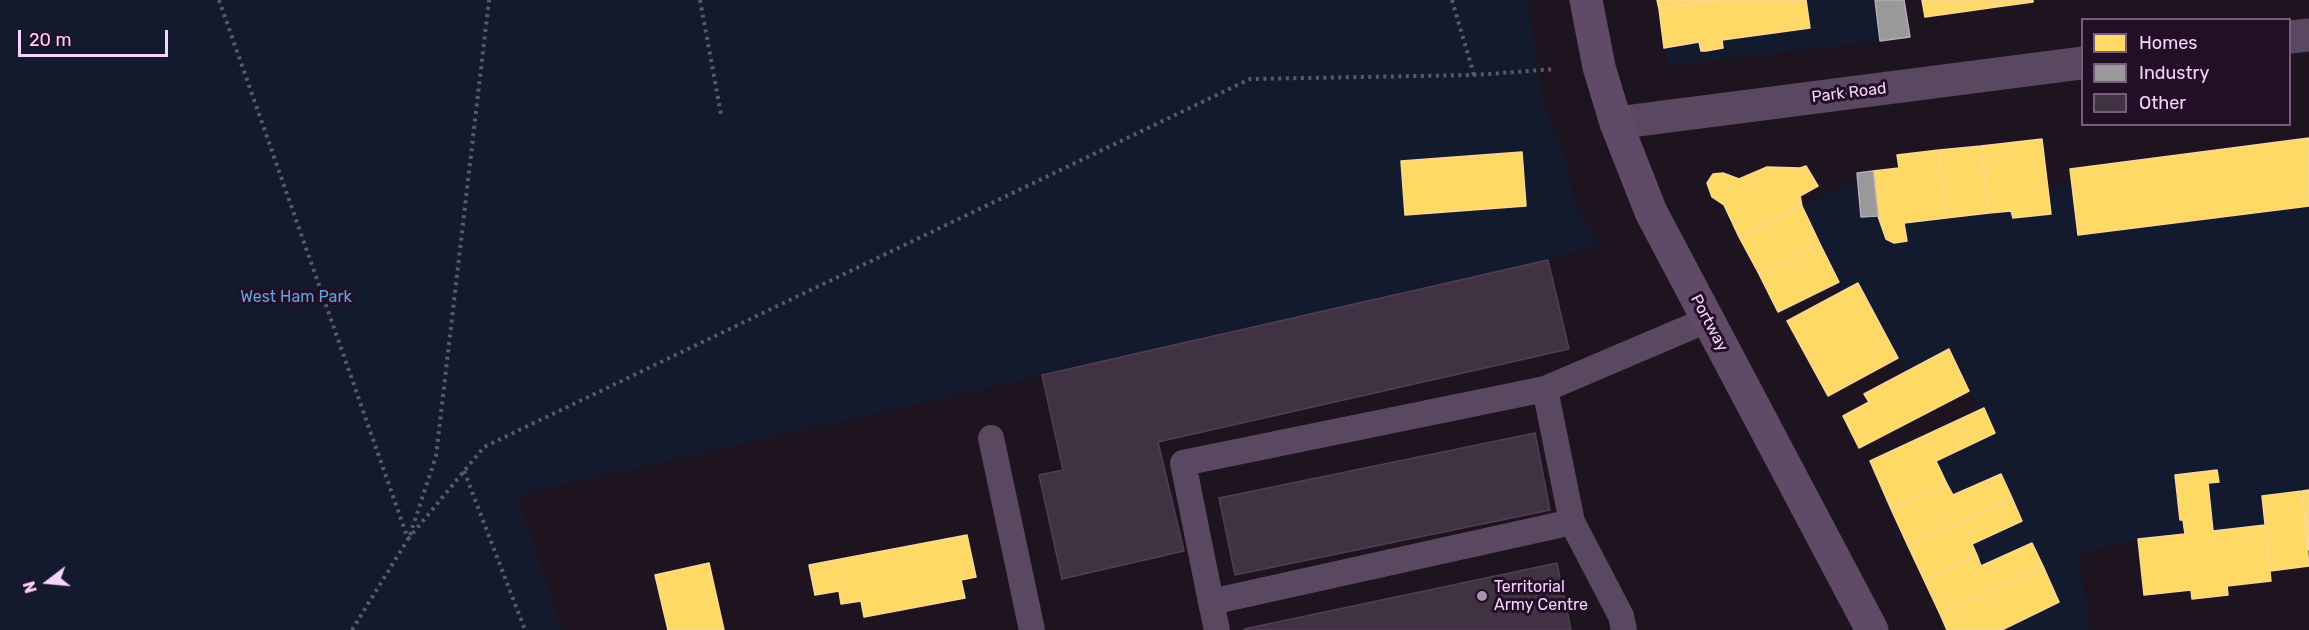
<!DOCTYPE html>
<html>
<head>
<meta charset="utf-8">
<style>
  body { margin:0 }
  #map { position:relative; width:2309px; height:630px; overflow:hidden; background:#1e1420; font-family:Rubik,sans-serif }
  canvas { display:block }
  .legend { position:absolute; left:2081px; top:18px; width:210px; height:108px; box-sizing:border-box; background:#220f25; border:2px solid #775d7c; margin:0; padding:8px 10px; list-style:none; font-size:18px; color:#f7d3ff }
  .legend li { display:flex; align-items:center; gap:12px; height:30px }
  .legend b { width:30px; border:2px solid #775d7c }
  .north { position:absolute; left:18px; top:552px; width:60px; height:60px; -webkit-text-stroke:4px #220f25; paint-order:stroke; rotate:254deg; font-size:16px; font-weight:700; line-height:24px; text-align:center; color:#f7d3ff }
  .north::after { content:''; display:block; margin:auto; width:21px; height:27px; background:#f7d3ff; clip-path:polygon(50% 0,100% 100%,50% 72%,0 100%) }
  .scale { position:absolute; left:18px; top:30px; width:150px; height:27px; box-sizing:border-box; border:3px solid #f7d3ff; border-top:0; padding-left:8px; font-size:18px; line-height:21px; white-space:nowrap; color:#f7d3ff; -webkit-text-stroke:4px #220f25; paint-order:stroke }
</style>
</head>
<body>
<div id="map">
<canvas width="2309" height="630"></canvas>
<ul class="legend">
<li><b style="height:16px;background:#ffd966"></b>Homes</li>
<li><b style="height:16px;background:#999"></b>Industry</li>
<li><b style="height:16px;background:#403242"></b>Other</li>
</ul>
<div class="north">N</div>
<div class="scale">20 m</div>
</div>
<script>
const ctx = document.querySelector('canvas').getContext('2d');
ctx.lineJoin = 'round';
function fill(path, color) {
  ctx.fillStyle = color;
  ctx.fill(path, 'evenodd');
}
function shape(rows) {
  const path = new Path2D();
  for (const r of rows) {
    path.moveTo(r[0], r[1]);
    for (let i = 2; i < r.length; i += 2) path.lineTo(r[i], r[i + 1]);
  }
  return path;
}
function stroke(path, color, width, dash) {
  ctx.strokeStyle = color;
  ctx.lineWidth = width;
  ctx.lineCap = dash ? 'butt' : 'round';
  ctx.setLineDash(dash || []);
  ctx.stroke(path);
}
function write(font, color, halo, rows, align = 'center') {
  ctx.font = font + ' Rubik,sans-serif';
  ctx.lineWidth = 6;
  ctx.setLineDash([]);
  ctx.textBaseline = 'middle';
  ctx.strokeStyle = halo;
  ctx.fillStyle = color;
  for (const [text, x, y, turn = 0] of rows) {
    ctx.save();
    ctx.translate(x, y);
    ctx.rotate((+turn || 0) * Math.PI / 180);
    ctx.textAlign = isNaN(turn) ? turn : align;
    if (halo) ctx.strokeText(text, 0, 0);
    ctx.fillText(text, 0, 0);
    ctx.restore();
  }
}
fill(shape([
  [0,0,1528,0,1543,105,1564,152,1575,204,1599,244,1548,260,517,495,562,630,0,630],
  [1806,0,1904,0,1910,37,1669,66,1664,48,1699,42,1706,51,1722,48,1722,40,1810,27],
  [1857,178,1861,217,1878,216,1886,239,1894,243,1907,240,1904,223,2011,211,2013,218,2050,214,2048,186,2071,183,2079,235,2309,206,2309,490,2262,496,2265,525,2213,531,2208,483,2218,482,2217,470,2175,475,2180,520,2183,520,2185,534,2138,539,2079,553,2089,630,2007,630,2006,626,2059,602,2032,543,1981,566,1972,544,2022,521,2001,474,1953,495,1936,461,1995,433,1984,408,1980,410,1949,350,1906,372,1858,284,1844,291,1802,206]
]), '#141a2d');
const homes = shape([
  [1657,0,1721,0,1659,9,1657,0],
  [1721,0,1806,0,1810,28,1722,40,1723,48,1706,51,1701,51,1699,42,1664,48,1659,9,1721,0],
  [1922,0,1959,0,1961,12,1925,17,1922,0],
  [1959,0,1996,0,1996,7,1961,12,1959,0],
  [1996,0,2033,0,2033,2,1996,7,1996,0],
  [2309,138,2309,206,2078,235,2070,169,2309,138],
  [2042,139,2051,214,2013,218,2011,211,1989,213,1981,146,2042,139],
  [1981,146,1989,213,1946,218,1939,150,1981,146],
  [1939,150,1946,218,1904,223,1907,241,1894,243,1886,239,1878,216,1873,171,1899,168,1897,155,1939,150],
  [1522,152,1526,206,1405,215,1401,161,1522,152],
  [1806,166,1818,186,1800,196,1802,206,1739,237,1724,205,1712,197,1707,183,1713,174,1723,173,1739,179,1767,167,1800,168,1806,166],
  [1802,206,1820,244,1759,274,1739,237,1802,206],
  [1820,244,1839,282,1778,312,1759,274,1820,244],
  [1858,283,1898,358,1828,396,1787,321,1858,283],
  [1949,349,1969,391,1859,448,1843,416,1869,402,1864,394,1949,349],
  [1984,408,1995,433,1936,461,1947,484,1891,509,1870,461,1984,408],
  [2217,470,2219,482,2208,483,2213,531,2265,525,2271,581,2227,586,2228,595,2192,599,2191,590,2144,595,2138,539,2185,534,2183,520,2180,520,2175,475,2217,470],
  [2001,474,2012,498,1908,546,1891,509,1947,484,1953,495,2001,474],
  [2309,490,2309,550,2302,491,2309,490],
  [2302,491,2309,566,2270,571,2262,496,2302,491],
  [2012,498,2022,521,1972,544,1977,555,1924,580,1908,546,2012,498],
  [967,535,976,577,961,580,965,598,864,617,861,601,841,604,839,591,815,595,809,565,967,535],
  [2032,543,2043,566,1940,614,1924,580,1977,555,1981,566,2032,543],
  [709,563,724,630,668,630,655,575,709,563],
  [2043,566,2059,602,2002,630,1947,630,1940,614,2043,566]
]);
fill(homes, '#ffd966');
stroke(homes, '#fdd794', 1.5);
const industry = shape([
  [1875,0,1904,0,1910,37,1880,41,1875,0],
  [1873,171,1878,216,1861,217,1857,173,1873,171]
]);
fill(industry, '#999');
stroke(industry, '#b5aab8', 1.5);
const building = shape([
  [1548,260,1569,349,1158,442,1184,551,1062,579,1039,475,1063,470,1042,375,1548,260],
  [1535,433,1550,510,1235,575,1219,498,1535,433],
  [1557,563,1571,630,1244,630,1244,629,1557,563]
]);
fill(building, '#403242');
stroke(building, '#503e53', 1.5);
stroke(shape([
  [219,0,408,539,352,630],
  [700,0,721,114],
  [1452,0,1474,75],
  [464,471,525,630],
  [410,535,436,456,489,0],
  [408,539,484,447,1250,79,1474,75,1555,69]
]), '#5c5770', 4, [3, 4.5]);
stroke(shape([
  [991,438,1032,630],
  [1572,522,1621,616,1624,630],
  [1211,602,1183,463,1545,389],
  [1217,630,1211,602,1572,522,1545,389,1707,320]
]), '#5a4861', 26);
stroke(shape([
  [2290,37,2309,35],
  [1616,123,2082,63]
]), '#5a4861', 33);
stroke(shape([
  [1586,0,1599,67,1616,123,1651,212,1872,630]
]), '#5f4b67', 33);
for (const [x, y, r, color] of [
  [1482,596,6,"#ab90b1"]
]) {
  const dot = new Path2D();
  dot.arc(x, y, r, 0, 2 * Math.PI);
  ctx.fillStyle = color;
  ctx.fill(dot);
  stroke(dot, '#220f25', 2);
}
write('16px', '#f7d3ff', '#220f25', [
  ["Park Road",1849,93,-7],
  ["Portway",1709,323,62]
]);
write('16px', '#5ea6e0', '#220f25', [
  ["West Ham Park",296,297]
]);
write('16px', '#f7d3ff', '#220f25', [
  ["Territorial",1494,587],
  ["Army Centre",1494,605]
], 'left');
</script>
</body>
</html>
